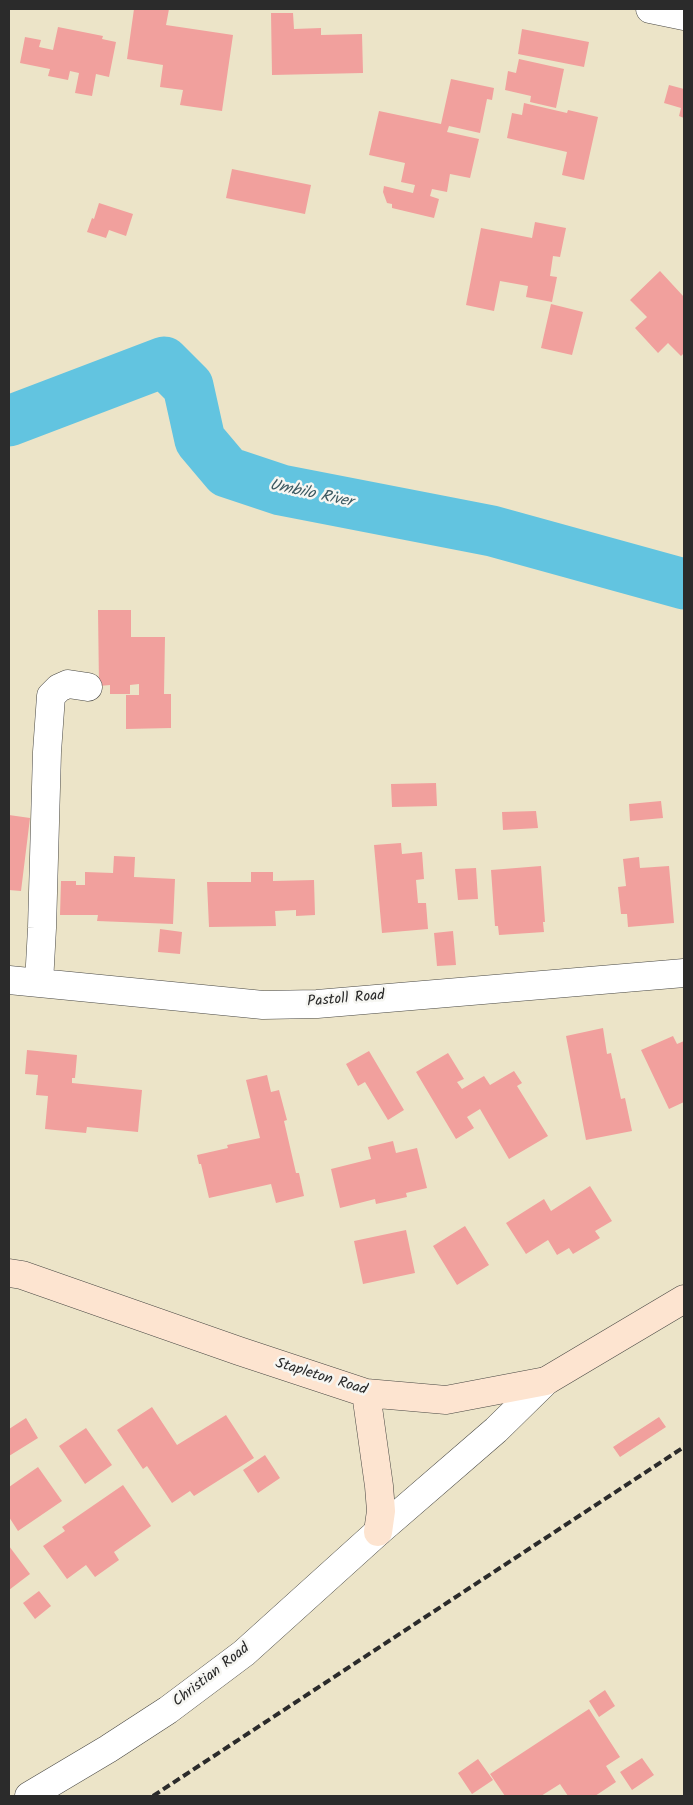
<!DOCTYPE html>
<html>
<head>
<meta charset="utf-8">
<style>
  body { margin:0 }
  #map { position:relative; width:693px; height:1805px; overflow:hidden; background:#ece4c8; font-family:Kalam,sans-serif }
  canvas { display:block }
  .frame { position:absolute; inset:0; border:10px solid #2b2b2b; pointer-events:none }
</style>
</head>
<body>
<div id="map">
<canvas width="693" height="1805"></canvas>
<div class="frame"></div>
</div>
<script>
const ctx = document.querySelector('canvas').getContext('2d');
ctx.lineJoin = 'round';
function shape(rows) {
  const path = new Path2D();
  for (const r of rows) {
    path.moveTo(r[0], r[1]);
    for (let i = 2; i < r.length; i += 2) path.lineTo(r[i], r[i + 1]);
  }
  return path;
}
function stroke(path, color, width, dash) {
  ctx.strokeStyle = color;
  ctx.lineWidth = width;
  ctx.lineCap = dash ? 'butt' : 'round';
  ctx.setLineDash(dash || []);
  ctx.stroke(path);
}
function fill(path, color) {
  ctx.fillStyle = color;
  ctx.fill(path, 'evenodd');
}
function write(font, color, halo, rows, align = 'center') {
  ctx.font = font + ' Kalam,sans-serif';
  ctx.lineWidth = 5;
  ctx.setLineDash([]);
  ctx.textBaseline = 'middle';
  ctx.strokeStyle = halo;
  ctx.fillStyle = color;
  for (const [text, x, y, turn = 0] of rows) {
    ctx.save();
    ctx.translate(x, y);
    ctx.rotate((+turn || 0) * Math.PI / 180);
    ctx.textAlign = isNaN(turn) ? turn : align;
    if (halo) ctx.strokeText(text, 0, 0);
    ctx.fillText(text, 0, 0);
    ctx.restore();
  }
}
stroke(shape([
  [9,421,164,362,188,386,200,440,227,472,281,490,492,531,684,584]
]), '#62c4e0', 51);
fill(shape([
  [134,9,169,9,166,25,233,35,222,111,180,105,183,90,160,87,163,65,127,59],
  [271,13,293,13,294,29,321,28,321,35,362,34,363,73,272,75],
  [58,27,103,36,102,39,116,42,109,77,96,74,92,96,75,93,79,73,70,71,68,80,48,76,50,69,20,63,25,37,41,40,39,47,53,50],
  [522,29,589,42,584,67,518,54],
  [519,59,564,69,556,108,530,102,531,96,505,90,508,71,516,73],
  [451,79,494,88,492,100,487,99,480,133,449,126,447,132,479,139,470,178,450,174,447,192,432,189,430,196,439,199,434,218,392,208,392,204,387,203,383,192,384,186,413,193,415,185,401,182,405,163,369,155,379,111,441,124],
  [669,85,684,89,684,118,679,116,681,108,664,103],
  [524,103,567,113,568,110,598,117,584,180,562,175,567,152,507,138,512,113,522,115],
  [232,169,311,185,305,214,226,198],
  [99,203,133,214,126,236,109,230,106,238,87,232,92,218,94,219],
  [535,222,566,228,560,257,553,256,550,276,557,277,552,302,526,297,528,286,500,281,494,311,466,305,481,228,532,238],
  [660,271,684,297,684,353,681,356,668,343,658,353,635,328,647,317,630,300],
  [551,304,583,312,572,355,541,348],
  [98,610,131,610,131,637,165,637,164,694,171,694,171,728,126,729,126,695,139,695,139,684,130,685,130,694,110,694,110,685,99,686],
  [436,783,437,806,392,807,391,784],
  [661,801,663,818,630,821,629,804],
  [536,811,538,828,503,830,502,812],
  [9,815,30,818,21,891,9,890],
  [401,843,402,854,422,852,424,879,416,880,418,903,426,903,428,929,382,933,374,845],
  [114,856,135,857,134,877,175,879,173,924,97,921,98,915,60,915,61,881,76,881,76,885,85,885,85,872,113,873],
  [639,857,640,868,669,866,674,923,628,927,627,914,621,914,618,887,626,886,623,859],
  [541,866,545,922,543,922,544,932,499,935,498,926,495,926,491,870],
  [476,868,478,899,458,900,455,869],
  [251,872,273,872,273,881,314,880,315,915,296,916,296,910,275,911,276,926,209,927,207,882,251,882],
  [160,929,182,932,180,954,158,952],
  [453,931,456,965,437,966,434,933],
  [603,1028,607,1054,611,1053,621,1099,625,1098,632,1131,586,1140,566,1036],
  [673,1036,677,1044,684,1041,684,1102,669,1109,641,1050],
  [27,1050,77,1055,75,1078,72,1078,72,1083,142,1090,138,1132,87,1127,86,1133,45,1129,48,1096,36,1095,38,1075,25,1074],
  [369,1051,404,1110,388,1120,365,1082,358,1086,346,1064],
  [448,1053,464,1079,457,1082,462,1089,484,1076,490,1085,514,1071,522,1083,517,1086,548,1136,509,1159,480,1109,467,1117,474,1128,456,1139,416,1072],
  [267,1075,271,1092,279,1090,287,1120,284,1121,296,1173,299,1173,304,1196,276,1203,271,1184,209,1198,201,1164,199,1164,197,1155,228,1148,227,1145,260,1138,246,1080],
  [393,1141,396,1153,417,1148,427,1188,406,1193,407,1197,376,1204,375,1199,340,1208,331,1169,371,1159,368,1147],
  [590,1186,612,1221,595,1231,600,1238,573,1254,569,1248,557,1255,548,1240,526,1254,506,1223,544,1199,551,1211],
  [465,1226,489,1265,457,1285,433,1246],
  [406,1230,415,1273,363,1284,354,1241],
  [152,1407,177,1445,226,1415,254,1458,194,1496,190,1491,172,1503,147,1466,143,1469,117,1430],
  [659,1417,666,1427,620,1457,613,1447],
  [26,1418,38,1438,9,1456,9,1429],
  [86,1428,112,1465,85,1484,59,1446],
  [265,1455,280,1478,258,1493,243,1470],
  [38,1467,62,1501,18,1531,9,1517,9,1487],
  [123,1485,151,1526,114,1552,119,1560,95,1577,86,1565,67,1579,43,1546,65,1531,62,1527],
  [9,1546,30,1574,9,1590],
  [39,1591,51,1606,35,1619,23,1603],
  [605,1690,615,1706,599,1717,589,1701],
  [589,1709,620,1757,606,1766,616,1782,595,1796,568,1796,560,1784,541,1796,505,1796,490,1774],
  [642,1758,654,1775,632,1790,620,1772],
  [478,1759,493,1780,472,1794,458,1773]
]), '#f1a09d');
const minor = shape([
  [650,9,684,16],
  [9,980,263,1005,317,1004,684,973],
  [39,983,42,928,47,752,51,696,59,688,68,684,88,687],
  [29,1796,108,1749,168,1710,244,1653,378,1532,496,1430,546,1381]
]);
const secondary = shape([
  [9,1273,22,1275,239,1351,366,1393,446,1400,546,1381,684,1299],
  [366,1393,379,1486,381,1511,378,1532]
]);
stroke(minor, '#484743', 29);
stroke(secondary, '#484743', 29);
stroke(minor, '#fff', 28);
stroke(secondary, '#fde4d0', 28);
stroke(shape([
  [153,1796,684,1447]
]), '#2b2b2b', 4, [8, 4]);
write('15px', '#2b2b2b', '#f6f6f2', [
  ["Pastoll Road",346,1000,-5],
  ["Stapleton Road",321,1378,17],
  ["Christian Road",212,1676,-38]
]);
write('italic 16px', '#3c5961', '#f6f6f2', [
  ["Umbilo River",311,495,12]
]);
</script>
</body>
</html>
